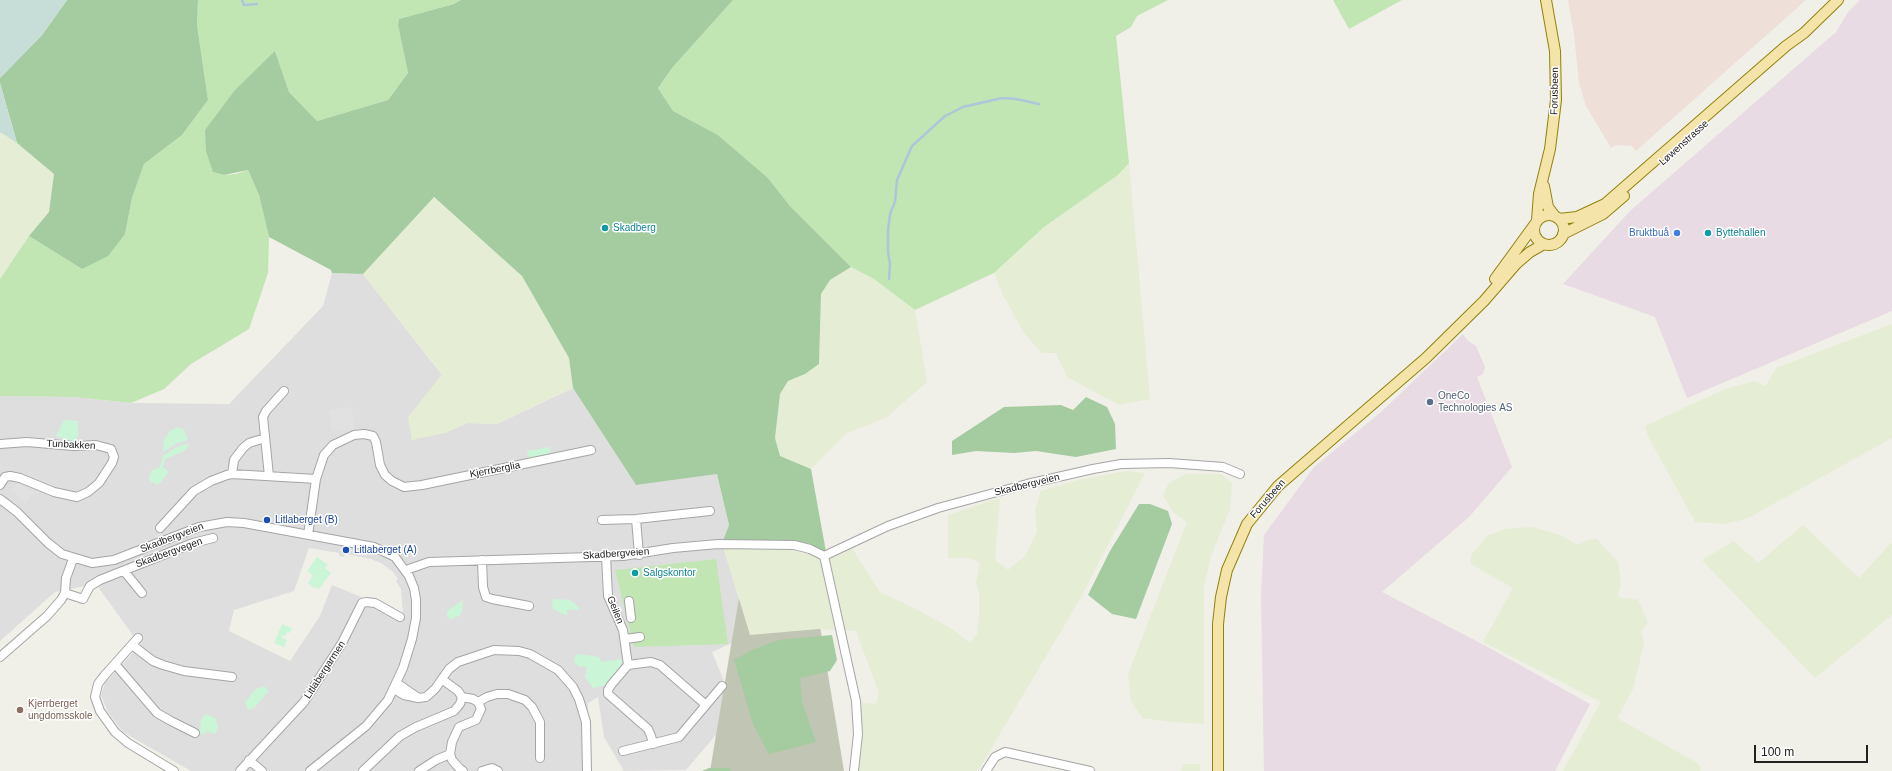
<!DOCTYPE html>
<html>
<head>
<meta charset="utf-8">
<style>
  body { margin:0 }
  #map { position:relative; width:1892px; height:771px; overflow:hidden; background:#f0efe8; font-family:Helvetica,sans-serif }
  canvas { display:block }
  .scale { position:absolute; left:1754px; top:745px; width:114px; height:18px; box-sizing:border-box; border:2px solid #212121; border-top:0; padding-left:5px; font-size:12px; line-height:14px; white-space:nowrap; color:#212121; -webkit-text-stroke:3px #fff; paint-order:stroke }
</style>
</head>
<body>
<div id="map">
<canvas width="1892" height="771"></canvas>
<div class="scale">100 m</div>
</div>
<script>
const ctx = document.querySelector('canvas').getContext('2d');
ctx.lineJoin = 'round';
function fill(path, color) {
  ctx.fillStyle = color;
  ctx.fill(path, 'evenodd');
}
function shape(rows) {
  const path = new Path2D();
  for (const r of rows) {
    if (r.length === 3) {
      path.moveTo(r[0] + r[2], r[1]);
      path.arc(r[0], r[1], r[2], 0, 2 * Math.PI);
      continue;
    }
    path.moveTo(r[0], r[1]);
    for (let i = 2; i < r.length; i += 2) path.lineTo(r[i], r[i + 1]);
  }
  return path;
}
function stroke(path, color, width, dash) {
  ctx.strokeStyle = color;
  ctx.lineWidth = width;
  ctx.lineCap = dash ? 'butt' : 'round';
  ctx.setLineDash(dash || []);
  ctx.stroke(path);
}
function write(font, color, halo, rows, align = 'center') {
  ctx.font = font + ' Helvetica,sans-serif';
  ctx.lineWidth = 3;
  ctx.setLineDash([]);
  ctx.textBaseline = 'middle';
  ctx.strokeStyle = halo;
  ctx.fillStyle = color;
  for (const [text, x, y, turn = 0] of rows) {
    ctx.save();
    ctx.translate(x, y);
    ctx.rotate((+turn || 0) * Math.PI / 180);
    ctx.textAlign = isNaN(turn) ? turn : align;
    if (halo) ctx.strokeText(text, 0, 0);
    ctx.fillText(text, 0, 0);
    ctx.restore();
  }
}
fill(shape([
  [332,273,363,274,442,375,408,418,445,433,467,423,497,424,573,388,636,485,717,474,729,525,722,543,750,635,712,652,736,711,686,770,624,771,604,737,598,697,588,703,589,771,191,771,123,732,108,712,101,695,105,683,140,645,96,584,55,592,0,641,0,396,75,397,131,403,229,404,323,306],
  [309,548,339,553,339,556,344,557,345,554,371,559,381,563,393,572,398,579,396,581,401,589,403,614,332,585,320,616,290,661,229,631,234,610,294,591]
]), '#dfdede');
fill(shape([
  [1568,0,1806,0,1636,151,1632,146,1616,145,1611,148,1586,106,1579,83,1574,34]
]), '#efdfd9');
fill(shape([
  [1860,0,1892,0,1892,311,1687,398,1655,317,1563,284,1630,211,1836,32,1848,12],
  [1463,334,1468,341,1476,346,1485,367,1483,374,1477,377,1512,467,1469,517,1382,592,1484,645,1590,704,1555,771,1264,771,1261,594,1264,535,1314,467,1381,412]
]), '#e9dbe3');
fill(shape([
  [742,580,813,584,844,771,710,771]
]), '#c1c5b4');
fill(shape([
  [0,132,17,143,54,174,49,212,29,236,0,279],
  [1129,163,1150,399,1119,405,1067,377,1056,353,1042,353,1024,333,1003,295,994,273,1044,227,1118,175],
  [433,197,522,276,569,358,573,388,497,424,467,423,445,433,412,440,408,418,442,374,363,274],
  [851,267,874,279,915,310,927,382,887,417,846,434,811,469,780,456,775,438,780,394,788,381,805,374,819,364,821,294,830,280],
  [1892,324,1892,438,1748,518,1725,524,1695,522,1648,436,1645,426,1725,389,1755,381,1766,386,1776,368],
  [1126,471,1145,473,1080,599,978,771,859,771,862,703,876,704,879,693,856,631,819,629,750,635,722,543,825,552,852,548,880,592,914,608,952,629,970,643,977,634,979,617,979,592,976,583,980,563,969,558,948,558,948,515,1000,498,995,560,1008,570,1025,556,1037,532,1035,510,1041,491,1079,480],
  [1185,474,1221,474,1232,483,1230,509,1211,556,1204,587,1204,724,1172,722,1143,718,1131,702,1128,674,1187,522,1173,512,1163,495,1169,483],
  [1803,525,1859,578,1892,542,1892,615,1815,678,1702,560,1734,541,1758,563],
  [1532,527,1560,535,1578,545,1591,539,1597,539,1618,562,1621,581,1618,597,1638,600,1648,622,1641,631,1644,643,1633,689,1617,718,1699,764,1701,771,1563,771,1601,702,1483,642,1513,588,1471,564,1471,555,1487,536,1505,529],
  [1183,764,1200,764,1200,771,1181,771]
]), '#e6edd5');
fill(shape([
  [198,0,461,0,454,4,399,19,398,25,408,73,388,100,317,121,289,92,275,51,213,172,225,175,236,174,248,170,259,195,269,237,268,273,249,329,191,364,164,389,131,403,75,397,0,396,0,279,29,236,82,269,125,234,132,198,144,164,182,135,208,100,197,25],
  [733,0,1168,0,1137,16,1131,27,1116,36,1129,163,1118,175,1044,227,994,273,915,310,874,279,851,267,790,206,768,178,718,135,673,111,658,88,672,68],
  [1333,0,1402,0,1349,29],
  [716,559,728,644,634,647,615,570]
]), '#c1e6b3');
fill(shape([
  [67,0,198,0,197,25,208,100,182,135,144,164,132,198,125,234,108,256,82,269,29,236,49,212,54,174,17,143,0,83,0,78,42,35],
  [461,0,733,0,672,68,658,88,673,111,718,135,768,178,790,206,851,267,830,280,821,294,819,364,805,374,788,381,780,394,775,438,780,456,811,469,826,552,722,543,729,525,717,474,636,485,573,388,569,358,522,276,434,197,363,274,332,273,331,270,269,237,259,195,248,170,224,175,213,172,206,151,205,130,235,90,275,51,289,92,317,121,388,100,408,73,398,25,399,19,454,4],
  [1086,397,1107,407,1115,424,1116,449,1076,457,1036,451,1014,453,976,451,952,455,952,441,1004,407,1061,405,1073,410],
  [1139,504,1150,504,1168,511,1172,524,1136,619,1112,614,1088,595,1110,551],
  [832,635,837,660,830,671,800,678,802,702,816,742,769,754,753,724,734,660,752,650,778,640],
  [709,768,730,768,731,771,702,771]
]), '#a4cca0');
fill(shape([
  [0,0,67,0,42,35,0,78],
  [0,83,17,143,0,132]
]), '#c7ddd7');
fill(shape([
  [64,420,78,421,78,437,75,440,75,443,71,443,70,441,56,436],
  [178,427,184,430,188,440,177,443,163,452,164,440,170,431],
  [186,444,190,445,184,451,165,459,163,467,169,472,158,485,150,481,149,478,151,471,160,467,163,456,175,448],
  [550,447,551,457,529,461,527,451],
  [317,557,328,565,325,568,331,573,319,589,316,587,315,589,308,583,313,576,307,571],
  [553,599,570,600,580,608,577,610,567,610,567,615,565,615,552,608],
  [463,600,462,611,460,615,450,620,447,616,447,611],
  [282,624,292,628,290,633,287,632,285,636,283,635,282,638,287,640,284,647,274,643],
  [579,654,599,657,602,662,622,659,622,663,607,685,593,688,585,677,587,669,585,666,580,667,574,662,575,656],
  [264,686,269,691,254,708,248,710,245,702,256,689],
  [205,714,215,718,218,727,215,734,205,731,205,735,200,733,201,721]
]), '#caf6d7');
fill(shape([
  [352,407,354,429,331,431,329,410],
  [17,483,34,492,25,504,12,489]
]), '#e1e1e1');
stroke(shape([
  [242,0,244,5,257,4],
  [889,279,890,264,888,252,888,231,890,214,895,202,897,180,912,146,945,116,963,107,1002,98,1016,99,1039,104]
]), '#acc6da', 2.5);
const minor = shape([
  [0,444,27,442,73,446,96,445,111,449,114,457,112,463,99,483,88,492,77,497,54,492,20,478,10,476,5,477,0,485],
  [232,474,234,460,243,448,249,443,265,438],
  [269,476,263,417,266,411,284,391],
  [0,499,17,512,48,543,62,554,92,563,114,560,199,527,227,522,244,523,374,547,395,557,409,576,414,588,416,600,416,618,412,639,403,668,388,700,366,726,310,771],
  [636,519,639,555],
  [602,520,636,519,710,511],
  [160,528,194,491,211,481,227,475,232,474,316,479],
  [308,535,316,479,324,455,333,445,354,435,364,434,373,436,376,442,380,465,385,475,392,481,404,487,422,485,591,450],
  [606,556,608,596,623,630,628,665],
  [824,556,888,526,938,508,1027,484,1093,469,1121,464,1169,463,1223,467,1240,474],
  [482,560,483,587,486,597,492,599,529,606],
  [406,570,429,562,623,556,673,548,718,544,794,545,810,549,824,556,856,701,858,734,854,771],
  [124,571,142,593],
  [65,593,83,599,90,586,100,580,193,543,213,538],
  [629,601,631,618],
  [138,638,104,676,98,684,95,697,100,711,115,732,128,743,174,771],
  [625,639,640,637],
  [132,645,153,661,163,665,184,671,232,677],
  [0,657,47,616,61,600,65,593,66,578,73,559],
  [115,664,157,713,171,721,195,733],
  [443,680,458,691,462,697,473,699,478,702,481,709,476,720,459,727,452,742,450,754,452,760,459,768,463,771],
  [397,683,417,697],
  [394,689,404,695,418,698,426,697,435,689,449,669,458,662,494,650,519,651,530,654,558,670,573,687,579,699,586,722,587,771],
  [478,702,487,697,497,694,508,694,525,700,532,707,540,722,540,758],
  [653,744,651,736,648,729,608,694,608,690,611,685,628,665,651,662,660,665,706,705],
  [623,751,679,737,722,686],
  [249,760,262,771],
  [240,771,304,702,342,643,362,603,366,602,375,603,400,617],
  [363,771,400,736,416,727,454,711,460,704,462,697],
  [419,771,436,760,450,754],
  [482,771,492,768,498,771],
  [986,771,995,757,1005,752,1090,771]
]);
const major = shape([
  [1544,186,1548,207,1554,215],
  [1549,230,15],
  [1559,219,1577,217,1605,204,1786,46,1804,33,1838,0],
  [1537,220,1539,194,1550,149,1556,100,1555,51,1546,0],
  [1563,234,1603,214,1624,196],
  [1495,279,1535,224],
  [1218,771,1218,624,1221,597,1227,570,1247,524,1278,486,1426,358,1484,301,1516,264,1530,252,1544,244]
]);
stroke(minor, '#a5a5a5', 10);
stroke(major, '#92820c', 12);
stroke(minor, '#fff', 8);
stroke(major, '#f5e4a9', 10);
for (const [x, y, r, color] of [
  [605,228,4,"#0f9aa8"],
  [1677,233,4,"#3f7fe0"],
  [1708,233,4,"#0f9aa8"],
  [1430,402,4,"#5c6f8a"],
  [267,520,4,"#1a4fb4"],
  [346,550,4,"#1a4fb4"],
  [635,573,4,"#0f9aa8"],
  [20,710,4,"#8d6e63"]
]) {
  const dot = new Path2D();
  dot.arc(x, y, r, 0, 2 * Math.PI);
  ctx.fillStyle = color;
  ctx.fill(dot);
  stroke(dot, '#fff', 1.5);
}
write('10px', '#212121', '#fff', [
  ["Forusbeen",1555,91,-89],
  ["Løwenstrasse",1684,143,-42],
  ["Tunbakken",71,445,3],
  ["Kjerrberglia",495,470,-11],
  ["Skadbergveien",1027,485,-14],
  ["Forusbeen",1268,499,-49],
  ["Skadbergveien",172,538,-21],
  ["Skadbergvegen",169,553,-20],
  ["Skadbergveien",616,554,-4],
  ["Geilen",615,610,68],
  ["Litlabergarmen",325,670,-57]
]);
write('10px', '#0d838f', '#fff', [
  ["Skadberg",613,228],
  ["Byttehallen",1716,233],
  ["Salgskontor",643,573]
], 'left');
write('10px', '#366cbe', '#fff', [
  ["Bruktbuå",1669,233]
], 'right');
write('10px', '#4e5e75', '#fff', [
  ["OneCo",1438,396],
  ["Technologies AS",1438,408]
], 'left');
write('10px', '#164399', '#fff', [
  ["Litlaberget (B)",275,520],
  ["Litlaberget (A)",354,550]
], 'left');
write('10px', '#785e54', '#fff', [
  ["Kjerrberget",28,704],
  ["ungdomsskole",28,716]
], 'left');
</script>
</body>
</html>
